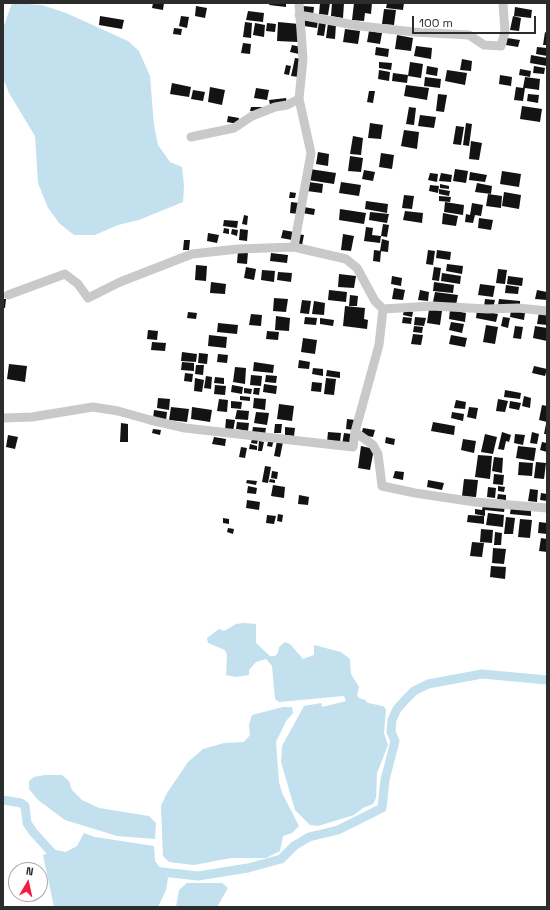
<!DOCTYPE html>
<html>
<head>
<meta charset="utf-8">
<style>
  body { margin:0 }
  #map { position:relative; width:550px; height:910px; overflow:hidden; background:#fff; font-family:"Space Grotesk",sans-serif }
  canvas { display:block }
  .frame { position:absolute; inset:0; border:4px solid #2c2c2c; pointer-events:none }
  .north { position:absolute; left:8px; top:862px; width:40px; height:40px; box-sizing:border-box; background:#fff; border:1px solid #ababab; border-radius:50%; rotate:9deg; font-size:11px; font-weight:700; line-height:16px; text-align:center; color:#2c2c2c }
  .north::after { content:''; display:block; margin:auto; width:14px; height:18px; background:#f21f43; clip-path:polygon(50% 0,100% 100%,50% 72%,0 100%) }
  .scale { position:absolute; left:412px; top:16px; width:124px; height:18px; box-sizing:border-box; border:2px solid #2c2c2c; border-top:0; padding-left:5px; font-size:12px; line-height:14px; white-space:nowrap; color:#2c2c2c; -webkit-text-stroke:3px #fff; paint-order:stroke }
</style>
</head>
<body>
<div id="map">
<canvas width="550" height="910"></canvas>
<div class="frame"></div>
<div class="north">N</div>
<div class="scale">100 m</div>
</div>
<script>
const ctx = document.querySelector('canvas').getContext('2d');
ctx.lineJoin = 'round';
function fill(path, color) {
  ctx.fillStyle = color;
  ctx.fill(path, 'evenodd');
}
function shape(rows) {
  const path = new Path2D();
  for (const r of rows) {
    path.moveTo(r[0], r[1]);
    for (let i = 2; i < r.length; i += 2) path.lineTo(r[i], r[i + 1]);
  }
  return path;
}
function stroke(path, color, width, dash) {
  ctx.strokeStyle = color;
  ctx.lineWidth = width;
  ctx.lineCap = dash ? 'butt' : 'round';
  ctx.setLineDash(dash || []);
  ctx.stroke(path);
}
fill(shape([
  [12,3,42,5,66,13,128,41,139,51,150,76,154,125,158,145,170,162,182,167,184,186,183,202,139,220,118,225,95,235,74,235,60,224,48,208,38,183,35,136,9,93,3,78,3,28],
  [244,623,256,624,256,643,270,656,275,656,278,653,279,647,285,642,290,644,303,659,314,655,314,645,341,652,350,659,351,674,359,687,357,695,359,698,365,700,368,703,383,706,386,709,384,733,388,745,377,773,376,798,373,804,363,808,354,815,318,826,310,825,295,810,281,762,282,746,304,706,321,703,322,707,346,701,344,696,279,702,275,699,272,666,266,659,256,662,249,670,249,675,236,677,226,675,227,655,225,650,208,643,207,638,219,629,224,631,236,624],
  [283,707,292,707,293,713,286,721,276,742,279,782,282,793,299,826,292,833,283,836,280,851,266,858,231,858,194,865,169,862,163,856,161,806,167,793,188,762,203,749,224,743,244,742,250,735,249,725,252,715],
  [45,775,62,775,69,781,72,790,82,800,99,808,149,816,156,823,155,839,117,836,65,820,38,800,29,789,29,781,34,777],
  [84,833,95,837,154,846,155,861,168,878,166,890,158,907,54,907,43,855,56,850,66,852,77,846],
  [187,883,222,883,228,888,217,907,176,907,179,890]
]), '#c2e0ed');
stroke(shape([
  [3,800,21,803,25,806,27,823,33,832,55,856,61,858],
  [153,871,198,876,248,868,281,859,294,846,309,837,338,830,382,808,385,780,395,741,391,732,392,720,397,709,406,699,414,691,428,684,482,674,547,680]
]), '#c2e0ed', 9);
fill(shape([
  [153,3,164,3,163,10,152,8],
  [270,3,286,3,286,7,269,5],
  [320,3,330,3,328,15,319,14],
  [332,3,344,3,343,18,331,16],
  [354,3,372,3,371,14,365,13,364,21,352,20],
  [387,3,404,3,403,10,386,8],
  [196,6,207,8,205,18,195,16],
  [303,6,314,7,313,16,302,14],
  [515,7,532,10,531,18,514,16],
  [384,9,396,10,394,25,382,24],
  [248,11,264,13,263,22,246,20],
  [100,16,124,20,122,29,99,25],
  [181,16,189,17,187,28,179,26],
  [513,16,521,18,519,31,510,30],
  [305,18,318,19,317,28,304,26],
  [245,22,252,23,251,38,243,37],
  [278,22,299,24,298,42,277,41],
  [319,22,326,23,324,36,317,35],
  [255,23,265,25,264,37,253,35],
  [267,23,276,24,275,32,266,31],
  [328,23,336,24,335,39,326,38],
  [174,28,182,29,181,35,173,34],
  [345,29,360,31,358,44,343,42],
  [369,31,382,33,380,44,367,42],
  [545,32,547,33,547,45,543,45],
  [397,35,413,38,411,51,395,49],
  [507,38,520,40,518,47,506,45],
  [243,43,251,44,250,54,241,53],
  [292,45,301,47,299,54,290,52],
  [416,46,432,48,431,59,414,56],
  [376,47,389,49,388,57,375,55],
  [537,47,547,48,547,56,536,54],
  [531,55,547,58,547,66,530,63],
  [295,58,302,59,299,77,291,76],
  [462,59,472,61,471,71,460,70],
  [379,62,392,63,391,70,379,68],
  [410,62,423,64,421,78,408,76],
  [286,65,291,66,289,75,284,74],
  [427,66,438,68,437,76,426,74],
  [534,66,545,68,544,74,533,73],
  [520,69,531,71,530,77,519,75],
  [379,70,390,72,389,81,378,79],
  [447,70,467,73,465,85,445,81],
  [393,73,408,75,407,83,392,81],
  [500,75,512,77,511,86,499,84],
  [425,77,441,79,440,88,424,86],
  [525,77,540,79,539,90,525,88,523,101,514,100,516,87,523,88],
  [172,83,191,87,189,97,170,94],
  [406,85,429,88,427,100,404,96],
  [210,87,225,90,222,105,208,102],
  [256,88,269,90,267,100,254,98],
  [193,90,205,92,203,101,191,99],
  [369,91,375,91,373,103,367,102],
  [438,94,447,95,444,112,436,111],
  [528,94,539,95,538,103,527,101],
  [286,98,287,103,270,105,269,100],
  [522,106,542,109,540,122,520,119],
  [251,107,265,107,265,112,250,111],
  [409,107,416,108,414,125,406,124],
  [420,115,436,117,434,128,418,126],
  [228,116,239,118,238,124,227,122],
  [370,123,383,125,381,139,368,138],
  [466,123,472,124,469,146,463,145],
  [456,126,464,127,461,145,453,144],
  [404,130,419,132,417,149,401,146],
  [353,136,363,138,361,155,350,154],
  [471,141,482,143,479,160,469,159],
  [318,152,329,154,328,166,316,164],
  [381,153,394,155,392,169,379,167],
  [350,156,363,158,361,172,348,171],
  [310,169,336,173,334,184,308,180],
  [455,169,468,171,466,183,453,181],
  [364,170,375,172,373,181,362,179],
  [502,171,521,174,519,187,500,184],
  [470,172,487,175,485,182,469,180],
  [430,173,438,174,437,182,428,180],
  [441,173,452,175,451,182,439,181],
  [309,182,323,184,322,193,307,191],
  [341,182,361,185,359,196,339,193],
  [477,183,492,186,491,194,475,192],
  [440,184,449,186,449,189,440,188],
  [430,185,439,186,438,193,429,191],
  [439,189,450,191,449,196,439,194],
  [290,192,296,193,295,198,289,198],
  [504,192,521,195,519,209,502,206],
  [488,194,502,196,501,208,486,206],
  [404,195,414,196,412,209,402,208],
  [439,196,451,197,450,202,439,201],
  [366,201,388,204,387,213,365,209],
  [291,202,299,203,298,214,290,213],
  [445,202,464,205,463,215,444,212],
  [472,203,483,205,481,216,475,215,473,223,465,222,466,214,470,215],
  [304,207,315,209,314,215,302,213],
  [340,209,366,213,364,224,339,220],
  [405,211,423,213,422,223,403,220],
  [370,212,389,214,387,223,369,220],
  [443,213,458,216,456,226,442,224],
  [244,215,248,216,247,225,242,224],
  [479,218,493,220,491,230,478,228],
  [224,220,238,221,237,228,223,226],
  [383,224,389,225,387,237,381,236],
  [366,227,373,228,372,235,381,236,380,243,364,241],
  [224,228,229,229,229,234,223,233],
  [232,229,238,230,237,236,231,234],
  [240,229,248,230,247,241,239,240],
  [283,230,294,232,292,240,281,238],
  [208,233,219,235,217,243,207,241],
  [297,234,304,235,302,245,296,244],
  [343,234,354,236,351,251,341,250],
  [382,239,389,241,388,252,380,251],
  [184,240,190,240,189,250,183,250],
  [374,250,381,251,380,262,373,261],
  [428,250,435,251,433,265,426,264],
  [437,250,451,252,450,260,436,258],
  [238,251,248,252,247,264,237,263],
  [271,253,288,255,287,263,270,261],
  [447,264,463,266,462,274,446,271],
  [196,265,207,266,206,281,195,280],
  [246,267,256,269,254,280,244,278],
  [434,267,441,268,439,281,432,280],
  [498,269,507,270,505,284,496,283],
  [262,270,275,271,274,282,261,280],
  [278,272,292,273,291,282,277,280],
  [442,273,461,276,460,284,441,281],
  [339,274,356,276,354,288,338,287],
  [392,276,402,278,401,286,391,284],
  [508,276,523,278,522,286,507,284],
  [211,282,226,284,225,294,210,293],
  [434,282,454,285,453,293,433,291],
  [480,284,495,286,493,297,478,295],
  [506,285,519,287,518,294,505,293],
  [394,288,405,290,403,300,392,299],
  [329,290,347,292,346,302,328,300],
  [420,290,429,292,428,301,418,300],
  [537,290,547,292,547,300,535,299],
  [435,292,458,295,456,305,433,302],
  [350,295,358,296,357,306,349,306],
  [274,298,288,299,286,312,273,311],
  [3,299,6,299,5,308,3,308],
  [485,299,495,300,493,308,484,307],
  [499,299,520,301,520,307,498,305],
  [302,300,311,301,309,314,300,313],
  [314,301,325,303,324,315,312,314],
  [345,306,365,308,364,319,368,320,367,329,343,326],
  [429,309,442,311,440,325,427,323],
  [404,310,413,312,412,317,403,315],
  [450,310,466,313,465,322,449,319],
  [477,310,498,314,496,322,476,318],
  [511,310,525,313,524,320,510,317],
  [188,312,197,313,196,319,187,318],
  [539,312,547,313,547,325,537,324],
  [251,314,262,315,261,326,249,325],
  [276,316,290,318,289,331,275,330],
  [305,317,317,318,316,325,304,324],
  [403,317,412,318,411,324,402,323],
  [415,317,426,318,424,326,414,325],
  [503,317,510,318,508,328,501,326],
  [320,318,334,320,333,326,320,324],
  [451,322,464,324,462,333,449,330],
  [218,323,238,325,237,334,217,332],
  [486,325,498,327,495,344,483,342],
  [414,326,423,327,422,333,413,332],
  [515,326,523,327,521,339,513,338],
  [535,326,547,328,547,341,533,338],
  [148,330,158,331,157,340,147,339],
  [267,331,279,332,278,340,266,339],
  [413,334,423,335,421,345,411,344],
  [209,335,227,337,226,348,208,346],
  [451,335,467,338,465,347,449,344],
  [303,338,317,340,315,354,301,352],
  [152,342,166,343,165,351,151,350],
  [182,352,197,354,196,362,181,361],
  [199,353,208,354,207,364,198,363],
  [218,354,228,355,227,363,217,362],
  [299,360,310,362,309,369,298,368],
  [182,362,194,363,194,371,181,370],
  [254,362,274,365,273,373,253,371],
  [9,364,27,366,25,382,7,379],
  [196,365,204,365,203,375,195,374],
  [534,366,547,369,545,376,532,373],
  [235,367,246,368,245,384,233,382],
  [313,368,323,369,323,376,312,374],
  [327,370,340,372,340,378,326,376],
  [185,373,193,374,192,382,184,381],
  [251,375,262,376,261,386,250,385],
  [266,375,277,376,276,383,265,382],
  [206,376,212,377,211,389,204,388],
  [215,377,224,378,224,384,214,383],
  [195,378,204,380,202,392,194,391],
  [326,378,336,379,334,395,324,394],
  [312,382,322,383,321,392,311,391],
  [264,384,277,386,276,394,263,392],
  [215,385,226,386,225,395,214,394],
  [232,385,243,387,242,394,231,392],
  [244,388,252,389,251,394,244,393],
  [254,388,260,388,259,395,253,394],
  [505,390,521,393,520,399,504,397],
  [240,396,250,397,250,401,240,400],
  [524,396,531,398,530,408,522,406],
  [158,398,170,399,169,410,157,408],
  [254,398,266,399,265,410,253,408],
  [219,399,228,400,227,412,217,411],
  [498,399,508,401,505,412,496,411],
  [456,400,466,402,465,409,454,408],
  [231,401,242,402,241,409,231,408],
  [510,401,521,403,519,410,509,408],
  [279,404,294,406,292,421,277,419],
  [542,405,547,406,547,422,539,420],
  [171,407,189,409,187,422,169,420],
  [192,407,212,410,210,422,191,419],
  [469,407,478,408,476,419,467,417],
  [154,410,167,412,166,421,153,419],
  [237,410,249,411,248,420,235,419],
  [256,412,269,413,267,425,254,423],
  [452,412,464,414,463,421,451,418],
  [226,419,235,420,233,432,225,431],
  [347,419,355,420,354,430,346,429],
  [237,422,249,423,248,431,236,429],
  [433,422,455,426,454,435,431,431],
  [121,423,128,424,128,442,120,442],
  [275,424,282,424,281,433,274,433],
  [546,424,547,424,547,434,544,434],
  [253,427,266,428,265,434,252,433],
  [285,427,295,428,294,436,285,435],
  [363,428,375,430,373,437,361,435],
  [153,429,161,430,160,435,152,433],
  [328,432,341,433,340,443,327,442],
  [502,432,511,435,509,442,506,441,504,450,498,449],
  [532,432,539,434,537,444,530,443],
  [344,433,351,434,350,445,342,444],
  [485,434,497,437,493,454,481,452],
  [515,434,525,435,523,445,514,443],
  [8,435,18,437,15,449,6,447],
  [214,437,226,439,225,446,212,444],
  [386,437,395,439,394,445,385,443],
  [269,438,274,439,272,447,267,446],
  [252,439,258,440,257,444,251,443],
  [463,439,476,441,474,453,461,450],
  [259,441,264,442,262,451,258,451],
  [277,441,283,442,280,457,274,456],
  [542,442,547,443,547,452,540,450],
  [250,444,257,446,257,450,249,449],
  [361,446,374,449,370,470,358,468],
  [518,446,536,448,534,461,516,458],
  [241,447,247,448,245,458,239,457],
  [478,455,492,456,490,479,475,477],
  [494,457,503,458,502,473,492,471],
  [519,462,533,463,532,476,518,475],
  [536,462,546,463,544,479,534,478],
  [265,466,271,467,268,483,262,482],
  [272,471,278,472,277,479,271,478],
  [395,471,404,472,403,480,393,478],
  [494,474,504,475,503,485,493,484],
  [270,479,275,480,275,483,269,482],
  [464,479,478,480,476,497,462,496],
  [247,480,257,481,256,485,246,483],
  [428,480,444,483,442,490,427,487],
  [273,485,285,487,284,498,271,496],
  [248,486,257,488,256,494,247,493],
  [498,486,505,487,504,492,498,491],
  [488,487,496,488,495,498,487,497],
  [530,489,538,490,537,502,528,501],
  [541,493,547,494,547,501,540,500],
  [498,494,506,495,506,500,497,499],
  [299,495,309,497,308,505,298,504],
  [247,500,260,502,259,510,246,508],
  [483,504,505,506,504,512,485,510,485,516,475,514,475,509,482,510],
  [511,507,531,510,531,516,510,514],
  [488,513,504,515,503,527,486,525],
  [278,514,283,515,282,522,277,521],
  [267,515,276,516,274,524,266,523],
  [468,515,484,516,484,524,467,522],
  [506,517,515,518,513,534,504,534],
  [223,518,229,519,229,524,223,523],
  [520,519,532,520,530,538,518,537],
  [539,522,547,523,547,534,538,533],
  [228,528,234,529,233,534,227,532],
  [481,529,493,530,492,543,480,542],
  [495,532,502,533,501,545,494,545],
  [541,538,547,539,547,552,539,551],
  [472,542,484,543,482,557,470,556],
  [493,548,506,549,504,564,492,563],
  [491,566,506,567,505,579,490,577]
]), '#131313');
stroke(shape([
  [299,3,303,59,299,99,311,153,294,247,346,259,357,268,375,301,383,309,379,345,355,432],
  [299,15,360,26,414,32,469,35,484,45,501,46,505,32,503,3],
  [191,137,234,128,252,116,275,107,287,105,299,99],
  [8,295,65,274,78,284,88,298,120,282,192,254,238,249,294,247],
  [383,309,432,306,488,309,518,308,547,311],
  [3,418,32,417,93,407,118,411,150,420,185,428,353,447,355,432,373,445,378,454,382,486,415,493,475,502,547,508]
]), '#c9c9c9', 9);
</script>
</body>
</html>
